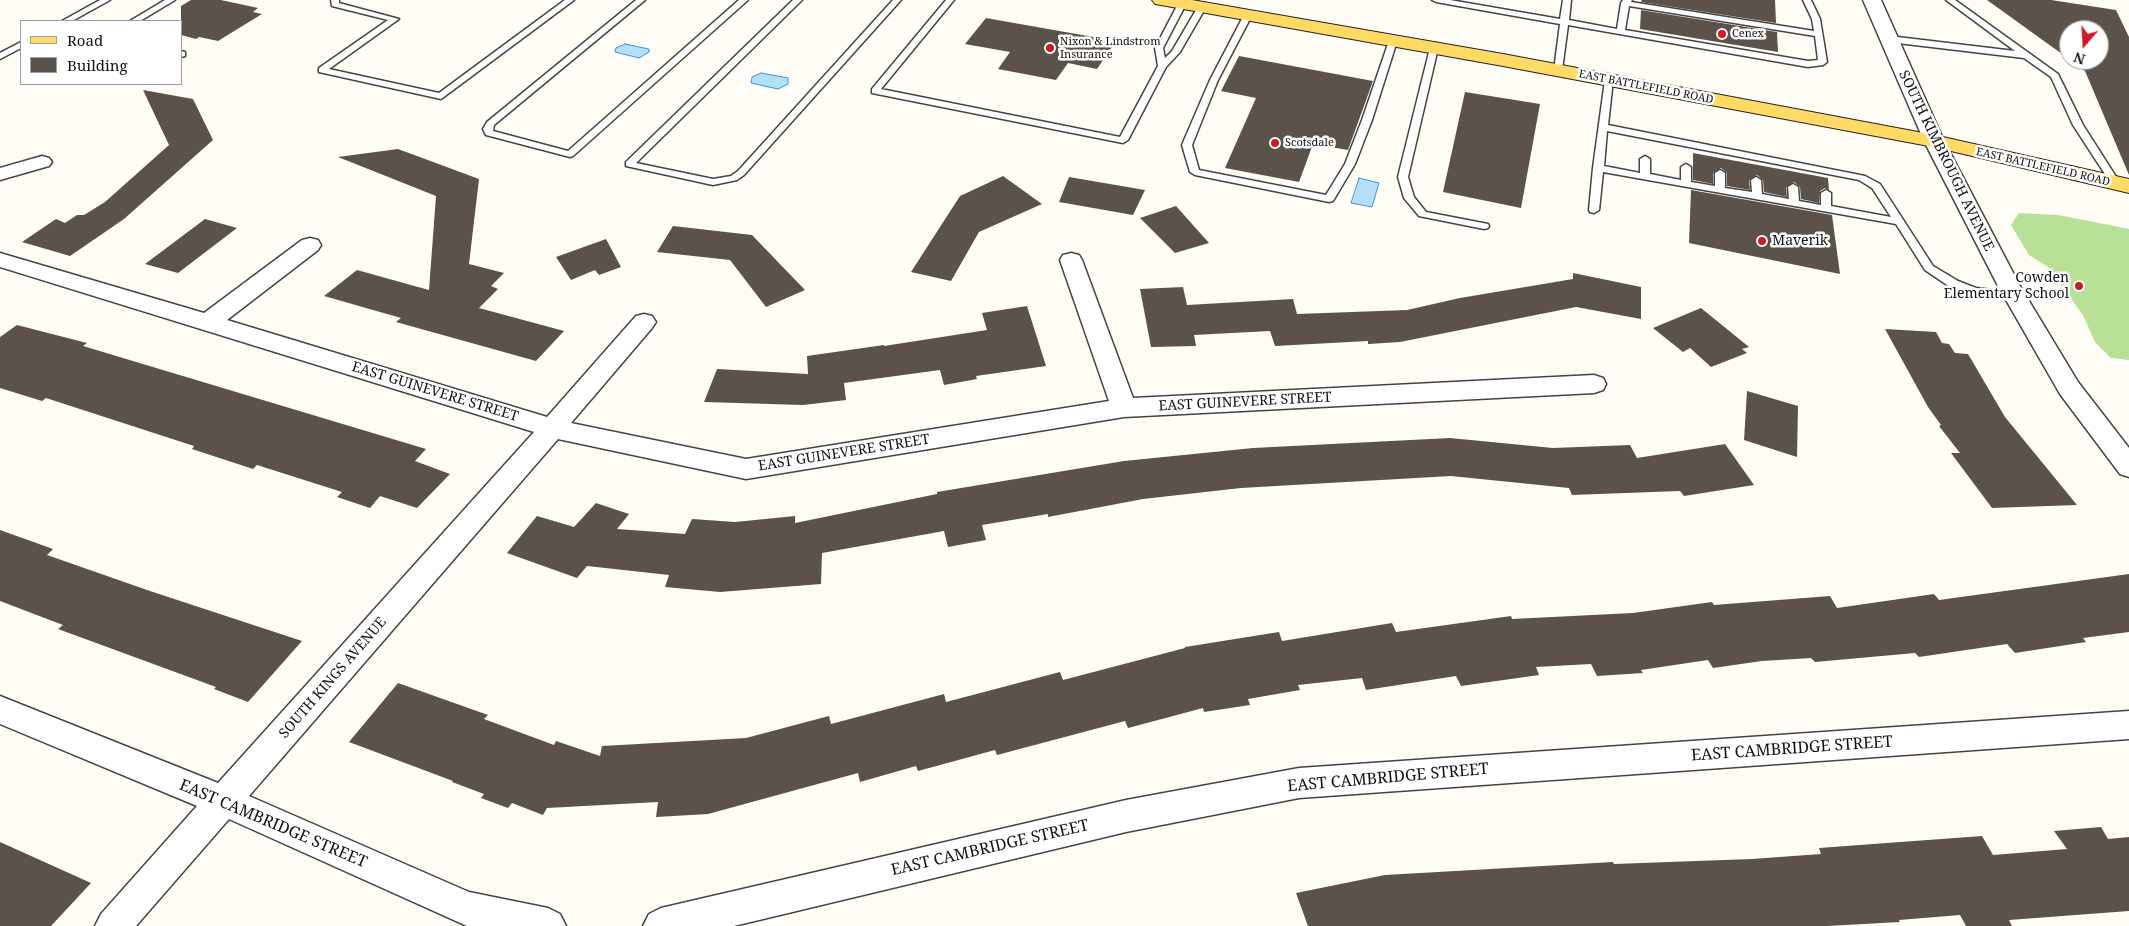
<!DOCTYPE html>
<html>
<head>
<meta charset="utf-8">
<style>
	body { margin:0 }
	#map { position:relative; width:2129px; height:926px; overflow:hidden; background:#fffdf5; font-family:"Noto Serif",serif }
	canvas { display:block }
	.legend { position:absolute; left:20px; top:20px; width:162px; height:65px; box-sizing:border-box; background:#fff; border:1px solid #a0a0a0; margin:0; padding:6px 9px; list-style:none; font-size:15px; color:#111 }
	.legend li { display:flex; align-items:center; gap:10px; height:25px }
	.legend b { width:25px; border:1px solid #a0a0a0 }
	.north { position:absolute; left:2059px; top:20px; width:50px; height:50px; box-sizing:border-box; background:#fff; border:1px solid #a0a0a0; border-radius:50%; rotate:199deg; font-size:14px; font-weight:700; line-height:20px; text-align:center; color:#111 }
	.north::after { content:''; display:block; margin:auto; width:18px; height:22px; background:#ce1b23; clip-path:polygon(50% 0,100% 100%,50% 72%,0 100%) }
</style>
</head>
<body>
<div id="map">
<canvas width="2129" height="926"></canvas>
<ul class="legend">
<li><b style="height:6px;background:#ffda65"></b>Road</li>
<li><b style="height:14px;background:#5b524c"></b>Building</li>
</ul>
<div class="north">N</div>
</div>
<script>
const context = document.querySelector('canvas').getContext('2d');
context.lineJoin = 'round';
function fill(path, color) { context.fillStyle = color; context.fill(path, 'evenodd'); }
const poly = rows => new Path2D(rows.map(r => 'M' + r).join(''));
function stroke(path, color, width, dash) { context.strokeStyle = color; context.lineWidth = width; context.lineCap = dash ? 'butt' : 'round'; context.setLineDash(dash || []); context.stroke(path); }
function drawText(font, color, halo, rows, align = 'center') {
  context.font = font + ' "Noto Serif",serif'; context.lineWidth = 5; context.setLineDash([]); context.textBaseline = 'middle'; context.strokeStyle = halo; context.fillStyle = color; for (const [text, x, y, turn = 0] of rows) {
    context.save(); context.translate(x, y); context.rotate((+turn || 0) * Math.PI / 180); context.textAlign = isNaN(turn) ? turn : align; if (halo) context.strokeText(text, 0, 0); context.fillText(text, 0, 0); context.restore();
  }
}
fill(poly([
	[2019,213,2058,215,2129,229,2129,360,2111,358,2095,342,2083,315,2048,267,2029,255,2011,225]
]), '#b8e097');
const water = poly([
	[625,44,649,49,649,52,639,58,615,52,616,48,625,44],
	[761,73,788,78,788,84,778,89,751,83,752,77,761,73],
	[1359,178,1379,183,1372,207,1351,203,1359,178]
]);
fill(water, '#b4e0fb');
stroke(water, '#3597d9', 1);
fill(poly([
	[191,0,221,0,258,8,253,12,262,14,218,41,199,37,196,39,181,35,181,6],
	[1642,0,1775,0,1776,23,1641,2],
	[1987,0,2051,0,2116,10,2129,37,2129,175,2085,71,2070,60,2099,60,2099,30,2069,30,2069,59],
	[1641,10,1777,32,1778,52,1640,29],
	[986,18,1116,41,1097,69,1068,63,1056,80,998,69,1010,52,965,44],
	[1239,56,1373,81,1348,150,1313,144,1299,182,1225,168,1256,98,1221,91],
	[143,90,193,99,213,140,124,219,70,256,22,242,56,219,65,223,77,215,84,215,105,202,169,145],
	[1465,92,1540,104,1521,208,1443,192],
	[398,149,479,179,469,264,504,273,491,286,498,289,479,308,564,331,536,361,396,322,401,318,324,296,357,270,429,290,436,196,338,157],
	[1693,153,1828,178,1829,190,1825,188,1820,191,1819,203,1801,199,1800,187,1794,182,1786,187,1787,197,1764,192,1763,180,1757,175,1749,180,1750,190,1727,186,1727,173,1721,168,1713,173,1713,184,1693,180],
	[1003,176,1042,204,979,232,951,281,911,272,960,196],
	[1069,177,1145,190,1133,215,1059,202],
	[1691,190,1832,215,1840,274,1689,243],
	[1176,206,1209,243,1175,253,1140,218],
	[205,219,237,228,178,273,145,264],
	[673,226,752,235,805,290,766,307,730,260,657,252],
	[606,239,621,267,599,275,595,270,571,280,556,257],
	[1573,273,1641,287,1641,319,1576,307,1400,342,1368,344,1368,341,1275,346,1270,331,1194,335,1196,346,1151,347,1140,289,1183,287,1187,305,1293,299,1297,314,1407,310,1460,298,1573,279],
	[1027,306,1046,366,976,376,977,379,944,385,940,370,844,383,846,400,803,405,704,402,717,369,808,374,807,356,884,345,884,346,987,330,982,313],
	[1701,308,1749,347,1742,349,1747,353,1711,367,1690,348,1683,352,1653,328],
	[17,325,87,343,83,346,426,449,415,461,450,474,417,508,380,496,370,508,337,497,342,492,257,465,253,469,192,449,194,446,46,398,42,401,0,388,0,337],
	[1885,329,1936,332,1942,343,1949,344,1955,353,1968,354,2005,417,2077,505,1992,508,1951,453,1960,453,1939,426,1941,425,1928,407],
	[1747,391,1798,406,1797,457,1744,440],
	[1450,438,1553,448,1630,445,1637,458,1725,444,1754,485,1684,496,1680,491,1572,495,1569,488,1451,476,1241,488,1143,499,1048,517,1048,514,982,525,986,540,948,547,944,531,822,553,821,584,720,592,665,587,669,575,587,566,577,578,507,553,537,516,574,527,596,503,629,514,617,529,685,534,692,519,735,522,795,516,795,523,937,494,937,492,1124,461,1253,448],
	[0,530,53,549,47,555,150,591,302,641,248,702,214,689,216,687,58,629,63,625,0,601],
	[2129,574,2129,632,2083,638,2086,642,2015,653,2007,644,1919,657,1915,653,1815,662,1811,658,1762,661,1713,668,1708,660,1641,670,1643,673,1597,676,1591,664,1536,667,1539,675,1461,686,1456,676,1366,690,1362,678,1298,685,1300,690,1248,699,1250,705,1204,712,1203,708,1128,728,1125,721,997,755,995,750,918,771,916,766,860,782,858,773,708,814,656,817,658,802,547,808,543,815,512,803,508,808,481,798,484,794,452,782,453,781,349,742,398,683,488,715,484,719,554,745,556,741,600,756,602,746,746,738,829,716,831,724,944,694,946,702,1060,672,1063,680,1185,648,1185,647,1279,632,1282,641,1392,623,1396,632,1511,616,1512,619,1633,613,1712,602,1714,605,1830,596,1837,608,1934,594,1939,600],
	[2101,827,2108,839,2129,837,2129,911,2009,920,2012,926,1966,926,1960,915,1899,920,1900,922,1827,926,1308,926,1296,893,1385,875,1613,862,1614,864,1752,859,1821,854,1819,848,1982,836,1993,855,2067,849,2054,831],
	[0,842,91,883,51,926,0,926]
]), '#5b524c');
const service = poly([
	[100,0,110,0,72,21,62,21,100,0],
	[165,0,175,0,140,21,130,21,165,0],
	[331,0,339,0,339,3,399,19,329,69,439,93,565,0,574,0,441,99,319,72,319,68,388,20,332,6,331,0],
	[636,0,645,0,494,125,493,131,568,151,739,0,748,0,573,156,570,157,486,135,483,129,487,122,636,0],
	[793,0,802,0,636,163,713,179,731,176,738,171,893,0,901,0,744,175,737,180,713,185,626,166,626,162,793,0],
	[946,0,954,0,881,89,1120,137,1158,66,1155,48,1178,4,1182,2,1186,4,1163,48,1165,58,1172,51,1199,5,1206,7,1180,52,1166,67,1128,140,1123,143,872,93,872,89,946,0],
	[1432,0,1450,0,1560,19,1563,0,1571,0,1569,20,1617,29,1621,3,1623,0,1632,0,1631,2,1814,31,1812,19,1803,0,1811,0,1820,19,1827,62,1823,65,1808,67,1568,25,1562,70,1558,73,1554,70,1560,24,1436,2,1432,0],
	[1629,6,1815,36,1818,60,1808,61,1625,30,1629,6],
	[1946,0,1955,0,2058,74,2083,125,2120,183,2118,185,2112,185,2073,125,2051,77,2024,58,1889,42,1885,39,1889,36,2015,51,1946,0],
	[1245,13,1252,15,1218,80,1192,145,1199,170,1326,195,1345,164,1362,120,1389,41,1393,38,1397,41,1372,120,1355,164,1333,201,1329,202,1195,175,1190,172,1182,145,1210,80,1245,13],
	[21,42,21,48,0,59,0,53,21,42],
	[1434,45,1438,48,1408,177,1414,197,1426,212,1488,224,1489,226,1488,228,1484,229,1419,216,1404,198,1398,177,1430,48,1434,45],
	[181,51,185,52,185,56,181,57,181,51],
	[1609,77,1613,80,1608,125,1865,176,1880,184,1933,266,1958,281,1976,288,2015,292,2020,296,2015,300,1975,295,1950,287,1925,270,1896,224,1603,172,1599,210,1594,213,1590,212,1589,210,1593,168,1605,80,1609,77],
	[1607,131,1859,180,1872,188,1891,217,1831,206,1831,193,1826,190,1821,193,1821,205,1799,201,1798,187,1793,184,1788,187,1789,199,1762,194,1761,180,1756,177,1751,180,1752,192,1725,188,1725,173,1720,170,1715,173,1715,186,1691,182,1691,167,1686,164,1681,167,1681,180,1650,174,1650,159,1645,156,1640,159,1640,173,1604,166,1607,131]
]);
const minor = poly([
	[1863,0,1881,0,1944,141,2020,286,2078,382,2129,448,2129,477,2120,474,2060,394,1998,286,1924,141,1863,0],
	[42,156,49,158,52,162,49,166,0,180,0,168,42,156],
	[310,238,318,240,321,245,318,250,227,320,547,417,636,316,644,314,652,316,656,322,652,328,571,423,746,459,1109,401,1060,260,1063,255,1071,253,1079,255,1082,260,1133,398,1594,375,1603,378,1606,384,1603,390,1594,393,1124,417,746,479,558,439,249,796,469,892,548,908,560,914,566,926,467,926,229,819,136,926,95,926,101,914,197,806,0,724,0,696,218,783,534,432,0,267,0,253,204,313,302,240,310,238],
	[2129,711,2129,739,1299,798,1126,832,734,926,643,926,649,914,661,908,1126,800,1299,768,2129,711]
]);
const primary = poly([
	[1152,0,1192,0,1503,54,1934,135,2129,179,2129,193,1934,147,1503,66,1161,5,1155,4,1152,0]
]);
stroke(service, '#444', 3);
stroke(minor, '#444', 3);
stroke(primary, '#222', 2);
fill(service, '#fff');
fill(minor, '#fff');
fill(primary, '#ffda65');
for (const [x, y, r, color] of [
	[1722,34,5,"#ce1b23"],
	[1050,48,5,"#ce1b23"],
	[1275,143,5,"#ce1b23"],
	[1762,241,5,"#ce1b23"],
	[2079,286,5,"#ce1b23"]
]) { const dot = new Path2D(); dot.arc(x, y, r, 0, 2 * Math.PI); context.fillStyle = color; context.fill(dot); stroke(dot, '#fff', 2); }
drawText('11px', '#111', '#fff', [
	["Cenex",1732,34],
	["Nixon & Lindstrom",1060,42],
	["Insurance",1060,55],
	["Scotsdale",1285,143]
], 'left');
drawText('11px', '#111', '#fff', [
	["EAST BATTLEFIELD ROAD",1646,87,11],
	["EAST BATTLEFIELD ROAD",2043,167,13]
]);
drawText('14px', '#111', '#fff', [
	["SOUTH KIMBROUGH AVENUE",1946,161,64],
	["EAST GUINEVERE STREET",435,392,17],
	["EAST GUINEVERE STREET",1245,402,-3],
	["EAST GUINEVERE STREET",844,453,-9],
	["SOUTH KINGS AVENUE",333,678,-49]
]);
drawText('14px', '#111', '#fff', [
	["Maverik",1772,241],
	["Cowden",2069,278,"right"],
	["Elementary School",2069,294,"right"]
], 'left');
drawText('16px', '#111', '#fff', [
	["EAST CAMBRIDGE STREET",1792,749,-4],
	["EAST CAMBRIDGE STREET",1388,778,-5],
	["EAST CAMBRIDGE STREET",273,824,23],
	["EAST CAMBRIDGE STREET",990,848,-13]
]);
</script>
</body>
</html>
